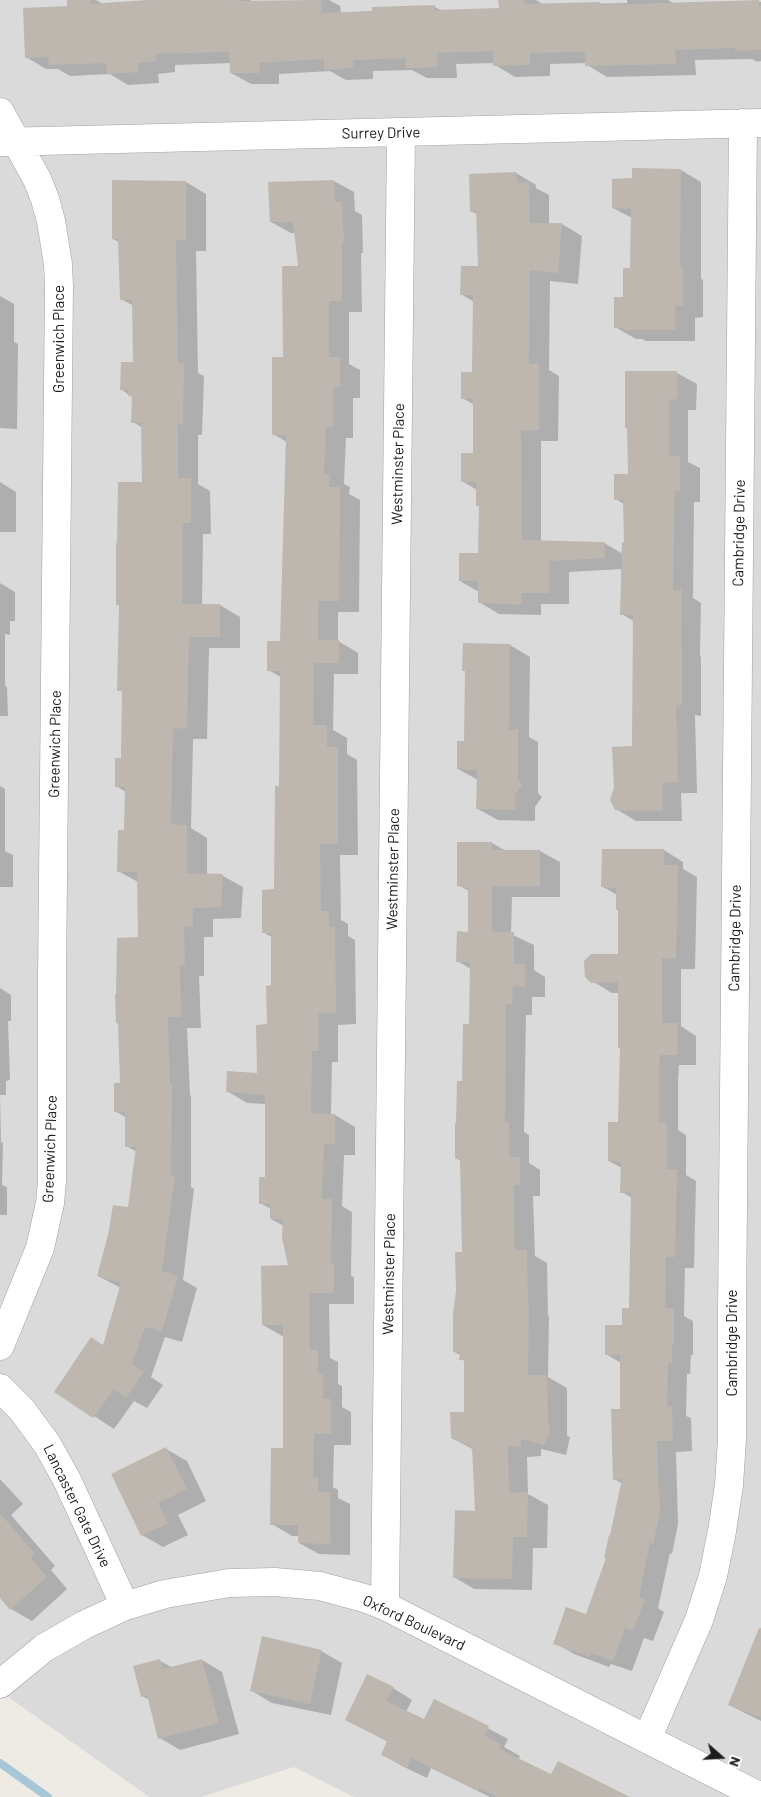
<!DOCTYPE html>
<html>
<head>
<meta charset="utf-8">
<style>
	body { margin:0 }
	#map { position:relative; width:761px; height:1797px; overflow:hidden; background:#edebe3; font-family:Barlow,sans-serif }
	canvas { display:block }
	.north { position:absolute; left:696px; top:1732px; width:50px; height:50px; -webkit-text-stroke:4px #fff; paint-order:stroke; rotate:109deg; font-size:14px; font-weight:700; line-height:20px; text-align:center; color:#1d1d1d }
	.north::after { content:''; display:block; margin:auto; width:18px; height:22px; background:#1d1d1d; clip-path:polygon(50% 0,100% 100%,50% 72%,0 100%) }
</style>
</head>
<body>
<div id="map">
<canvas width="761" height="1797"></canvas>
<div class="north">N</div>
</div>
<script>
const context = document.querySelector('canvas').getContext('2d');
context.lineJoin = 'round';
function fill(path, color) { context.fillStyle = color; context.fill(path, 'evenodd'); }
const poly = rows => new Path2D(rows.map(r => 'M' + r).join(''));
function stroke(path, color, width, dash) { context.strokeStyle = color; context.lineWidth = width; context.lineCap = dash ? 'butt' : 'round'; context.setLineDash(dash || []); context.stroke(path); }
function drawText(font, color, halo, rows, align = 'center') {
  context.font = font + ' Barlow,sans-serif'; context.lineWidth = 4.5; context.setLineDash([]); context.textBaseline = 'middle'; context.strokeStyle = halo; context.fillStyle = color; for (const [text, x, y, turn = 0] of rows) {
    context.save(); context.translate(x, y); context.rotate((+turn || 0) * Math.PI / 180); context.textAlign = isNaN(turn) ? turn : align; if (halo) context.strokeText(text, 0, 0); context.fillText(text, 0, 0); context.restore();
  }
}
fill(poly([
	[0,0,761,0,761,1797,354,1797,294,1767,201,1797,149,1797,0,1691]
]), '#dbdada');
fill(poly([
	[68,0,96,0,103,4,164,0,250,0,253,2,329,0,340,6,341,13,435,7,455,18,500,9,500,0,536,0,544,5,627,3,627,0,668,0,673,3,758,1,761,2,761,61,757,62,752,59,695,60,696,75,607,77,587,65,587,63,550,64,550,76,515,77,495,65,495,63,456,64,457,78,427,78,412,70,373,71,373,79,346,80,330,71,279,74,279,84,251,84,231,73,231,63,175,65,175,72,158,74,159,83,128,85,110,74,70,76,58,69,46,69,26,57,68,7],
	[681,170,701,182,701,279,703,280,703,317,695,318,695,341,646,341,642,339,636,339,615,327,632,269,632,218,613,208,633,179],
	[516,173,536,185,536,188,549,195,549,224,562,224,582,236,578,284,550,281,549,370,559,376,558,441,541,441,541,542,604,543,623,554,625,543,625,505,616,499,629,476,626,372,677,373,697,384,696,410,688,410,688,462,700,468,700,502,694,502,693,598,701,603,700,656,701,657,701,716,695,715,697,793,681,793,682,821,636,821,616,809,634,748,635,622,622,614,623,569,569,572,569,604,541,604,541,615,499,614,479,602,479,592,460,581,479,555,480,507,477,505,477,490,462,481,474,454,475,405,462,398,473,373,474,302,461,294,479,267,477,214,471,211],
	[334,181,354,192,355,211,362,215,363,253,361,253,362,312,349,312,349,364,360,370,360,398,353,398,353,438,346,438,344,484,350,487,349,494,360,500,359,612,338,612,338,641,358,653,358,674,334,674,333,730,347,738,347,754,357,760,358,855,340,855,341,920,348,924,348,936,355,940,356,1024,338,1025,338,1062,332,1062,331,1115,335,1115,355,1127,355,1155,344,1155,342,1206,352,1212,351,1276,354,1277,354,1304,329,1304,330,1358,338,1362,338,1384,342,1386,342,1407,351,1412,351,1445,334,1445,333,1487,338,1490,338,1498,350,1504,350,1555,319,1554,299,1543,299,1536,292,1536,272,1524,284,1450,284,1337,263,1325,289,1266,284,1226,271,1219,271,1209,260,1203,266,1178,266,1104,247,1103,227,1091,258,1074,269,1026,272,987,273,938,263,932,275,890,280,787,281,677,268,670,282,642,287,442,273,434,299,267,295,233,291,233,271,222],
	[186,182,206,194,206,251,196,251,198,373,204,376,202,435,198,435,198,484,210,491,211,534,203,534,202,605,220,605,240,617,240,648,209,648,207,739,193,739,191,828,207,838,207,875,223,876,243,887,241,918,213,919,213,937,204,937,204,976,199,976,201,1028,187,1028,190,1095,191,1096,191,1187,194,1189,183,1280,197,1288,182,1342,165,1337,151,1377,163,1385,147,1408,134,1401,114,1429,56,1391,92,1339,104,1346,121,1288,98,1276,129,1208,137,1152,126,1146,127,1118,115,1111,121,1084,120,1024,117,1023,139,939,138,882,118,871,125,831,126,792,116,786,122,760,124,693,119,690,143,484,143,428,133,422,133,398,121,389,135,363,134,306,121,299,120,243,113,239],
	[0,296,14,304,14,342,18,344,17,429,0,428],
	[0,482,16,492,16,532,0,532,0,538],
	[0,583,15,592,15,621,10,621,10,635,5,634,5,686,7,687,8,716,0,716],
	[510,645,530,657,529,737,538,742,538,793,542,797,535,807,535,821,498,820,478,809,478,780,458,769,465,743,466,672,463,670],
	[0,786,5,789,5,851,13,855,13,887,0,887],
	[492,843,506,851,540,851,560,862,560,897,512,897,511,934,534,945,534,970,545,977,545,997,532,997,532,1015,526,1015,524,1132,529,1135,529,1163,540,1170,540,1196,533,1196,535,1256,547,1263,548,1315,549,1316,548,1377,567,1388,567,1436,570,1437,566,1455,541,1449,541,1456,527,1457,528,1494,548,1505,547,1548,533,1548,532,1590,474,1589,454,1577,476,1512,474,1450,452,1438,465,1413,466,1362,461,1359,461,1355,454,1352,463,1254,461,1161,457,1159,463,1082,471,1025,471,969,457,961,470,933,469,891,458,885],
	[664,850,683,862,683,869,697,877,695,969,681,969,681,1026,696,1036,696,1065,679,1065,678,1081,678,1130,686,1135,686,1175,696,1181,694,1268,685,1268,684,1316,693,1321,693,1355,691,1355,690,1374,687,1374,686,1416,691,1418,692,1451,676,1452,678,1524,672,1554,670,1553,658,1608,664,1612,653,1641,644,1638,632,1671,611,1664,609,1667,574,1654,555,1643,586,1616,607,1559,605,1557,623,1484,614,1479,621,1410,621,1363,606,1354,623,1326,630,1310,632,1198,622,1192,622,1168,609,1161,620,1124,622,1049,619,993,612,993,592,981,619,955,619,910,617,895,603,887],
	[0,988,11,995,11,1021,8,1021,10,1080,6,1081,6,1095,0,1095,1,1142,3,1143,2,1185,7,1187,7,1215,0,1215],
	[166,1449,187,1461,206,1501,178,1515,188,1535,163,1547,142,1535],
	[0,1479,23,1504,11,1515,55,1566,51,1570,67,1589,32,1621,11,1609,0,1596],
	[761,1650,761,1721,729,1705],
	[321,1651,342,1663,331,1715,272,1703,252,1691],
	[202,1660,222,1672,239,1734,180,1750,160,1738,150,1700,142,1696,160,1661,173,1668],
	[393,1688,412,1700,406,1712,425,1721,435,1700,508,1739,504,1747,520,1756,518,1760,552,1776,626,1797,490,1797,431,1768,427,1778,402,1766,382,1754,388,1742,346,1719]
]), '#0003');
stroke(poly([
	[0,1763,48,1797]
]), '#a7c7d8', 8);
fill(poly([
	[67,0,90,0,91,4,147,0,238,0,238,1,321,0,322,13,372,11,372,7,435,5,435,10,499,8,498,0,524,0,524,4,600,2,600,5,759,0,759,6,761,6,761,50,735,51,735,48,675,50,676,64,585,66,585,52,530,53,530,65,493,66,493,51,437,53,437,67,406,68,406,58,353,60,353,68,324,70,324,59,259,63,260,73,230,73,229,52,155,54,156,61,138,63,139,72,107,74,106,63,49,65,48,57,25,58,23,8,67,6],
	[632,168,681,169,680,267,683,267,683,306,675,306,675,330,624,330,624,328,614,328,614,297,623,297,623,268,630,268,631,209,612,208,612,179,632,178],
	[516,172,517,183,529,182,530,223,562,223,558,273,530,270,529,364,539,363,539,430,521,430,522,540,604,542,605,558,549,561,549,593,521,593,522,605,478,603,478,581,459,581,459,553,478,553,479,506,476,506,476,482,461,482,461,453,473,453,473,399,461,399,461,372,472,372,473,295,460,295,461,266,478,266,476,211,470,212,469,174],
	[112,180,186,181,186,240,176,240,178,363,184,363,183,425,178,424,178,478,191,478,191,523,183,523,182,604,220,604,220,637,189,637,187,729,173,728,171,824,187,825,187,873,223,874,221,907,193,908,193,926,184,926,185,965,180,965,181,1017,168,1017,170,1083,172,1083,171,1175,175,1176,162,1271,178,1276,162,1332,145,1327,132,1364,144,1372,126,1398,114,1389,93,1418,54,1392,91,1337,103,1345,121,1283,97,1276,108,1235,113,1205,128,1207,136,1147,125,1147,125,1112,114,1112,114,1083,120,1083,118,1023,116,1023,115,995,116,994,117,938,138,937,137,872,117,872,118,830,124,830,125,787,115,787,115,758,121,758,122,691,117,691,119,605,116,605,116,543,117,543,118,482,142,482,141,423,131,423,132,396,128,396,128,390,120,390,121,362,133,362,132,300,120,300,118,239,112,239],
	[334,180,335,202,342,202,344,242,342,242,342,301,329,301,329,357,340,357,340,387,333,387,333,427,326,427,324,474,330,474,329,487,340,487,339,601,318,601,318,640,339,640,339,663,314,663,313,725,327,725,327,747,338,747,338,844,320,844,321,911,329,911,329,927,335,927,336,1013,318,1014,319,1051,312,1051,311,1114,335,1114,335,1144,324,1144,322,1199,332,1199,331,1264,334,1264,334,1293,309,1293,310,1350,318,1350,318,1374,323,1373,323,1399,331,1399,331,1434,314,1434,313,1477,318,1477,318,1492,330,1492,331,1544,298,1543,298,1525,270,1525,271,1448,283,1448,283,1325,262,1325,261,1266,288,1265,282,1238,283,1219,270,1219,270,1204,259,1204,259,1177,265,1177,265,1095,226,1092,227,1071,257,1073,256,1025,267,1024,266,986,271,985,271,933,262,933,262,890,274,889,275,786,279,786,280,671,267,671,267,641,280,641,286,435,272,435,272,357,283,357,282,266,298,266,293,222,270,222,268,182],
	[625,371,677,371,677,399,669,400,669,456,680,456,680,491,675,491,673,590,682,590,681,645,682,645,682,705,676,705,678,782,662,783,663,811,615,810,610,800,614,788,612,747,632,746,633,615,620,615,622,542,624,542,623,500,614,500,614,474,628,474,627,428,625,428],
	[463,643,510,644,509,730,518,729,518,780,522,785,515,795,515,810,476,809,477,770,457,769,457,741,464,741,465,671,462,671],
	[457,842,492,842,492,850,540,850,540,886,492,886,492,932,514,932,514,964,525,964,525,987,513,986,512,1004,506,1004,505,1122,509,1122,509,1157,520,1157,520,1185,514,1185,515,1250,527,1250,528,1303,529,1303,528,1375,547,1375,548,1424,551,1425,545,1445,521,1439,521,1446,508,1446,509,1493,528,1492,527,1537,513,1537,512,1579,453,1578,455,1510,475,1511,472,1447,451,1438,450,1412,464,1412,464,1360,459,1360,460,1352,453,1352,453,1315,456,1291,455,1252,462,1252,460,1159,455,1159,455,1123,456,1123,457,1081,462,1081,463,1024,469,1024,470,962,456,962,457,931,468,932,468,888,457,886],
	[602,849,664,849,664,865,678,865,676,958,662,958,662,1023,678,1023,677,1055,660,1055,659,1069,659,1123,667,1123,667,1169,677,1169,675,1257,666,1257,665,1308,674,1309,674,1344,672,1344,672,1363,668,1363,667,1406,672,1406,673,1441,657,1441,660,1513,653,1544,650,1543,639,1597,645,1599,633,1631,625,1628,613,1661,591,1653,590,1657,553,1644,566,1607,586,1614,606,1558,604,1558,609,1535,610,1535,622,1479,613,1480,611,1409,620,1409,620,1355,605,1355,605,1325,622,1325,622,1308,629,1308,631,1193,620,1193,621,1162,608,1161,608,1122,618,1122,620,1048,618,1048,618,982,591,983,585,977,584,961,591,954,618,954,618,910,616,910,616,888,601,887],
	[166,1447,187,1489,158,1503,168,1523,141,1536,111,1474],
	[0,1513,35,1554,31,1558,47,1577,10,1610,0,1598],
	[759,1628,761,1628,761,1718,728,1705],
	[262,1636,322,1650,310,1704,250,1691],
	[160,1659,163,1669,202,1659,219,1723,158,1739,147,1695,141,1697,133,1666],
	[367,1674,394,1687,386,1701,424,1719,434,1699,489,1726,485,1736,501,1744,499,1749,551,1774,558,1761,630,1797,496,1797,479,1788,478,1791,411,1758,408,1768,381,1755,387,1741,345,1720]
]), '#bdb7b0');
const minor = poly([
	[0,112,37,179,45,199,51,221,58,264,59,286,52,977,52,1180,50,1203,40,1248,0,1346],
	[0,142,761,123],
	[0,1388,22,1410,47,1444,67,1480,125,1606],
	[385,1606,401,132],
	[0,1684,44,1648,84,1625,125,1606,165,1594,229,1583,275,1582,320,1586,364,1598,385,1606,761,1797],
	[647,1739,699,1620,713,1576,722,1531,729,1485,732,1439,732,1311,743,123]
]);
stroke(minor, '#a1a1a1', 29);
stroke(minor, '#fff', 28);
drawText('15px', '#1d1d1d', '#fff', [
	["Surrey Drive",381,133,-1],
	["Greenwich Place",59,339,-90],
	["Westminster Place",398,464,-89],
	["Cambridge Drive",739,533,-89],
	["Greenwich Place",55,744,-89],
	["Westminster Place",393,869,-89],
	["Cambridge Drive",735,938,-89],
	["Greenwich Place",50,1149,-88],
	["Westminster Place",389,1274,-89],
	["Cambridge Drive",732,1343,-90],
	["Lancaster Gate Drive",77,1506,64],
	["Oxford Boulevard",414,1623,25]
]);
</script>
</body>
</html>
